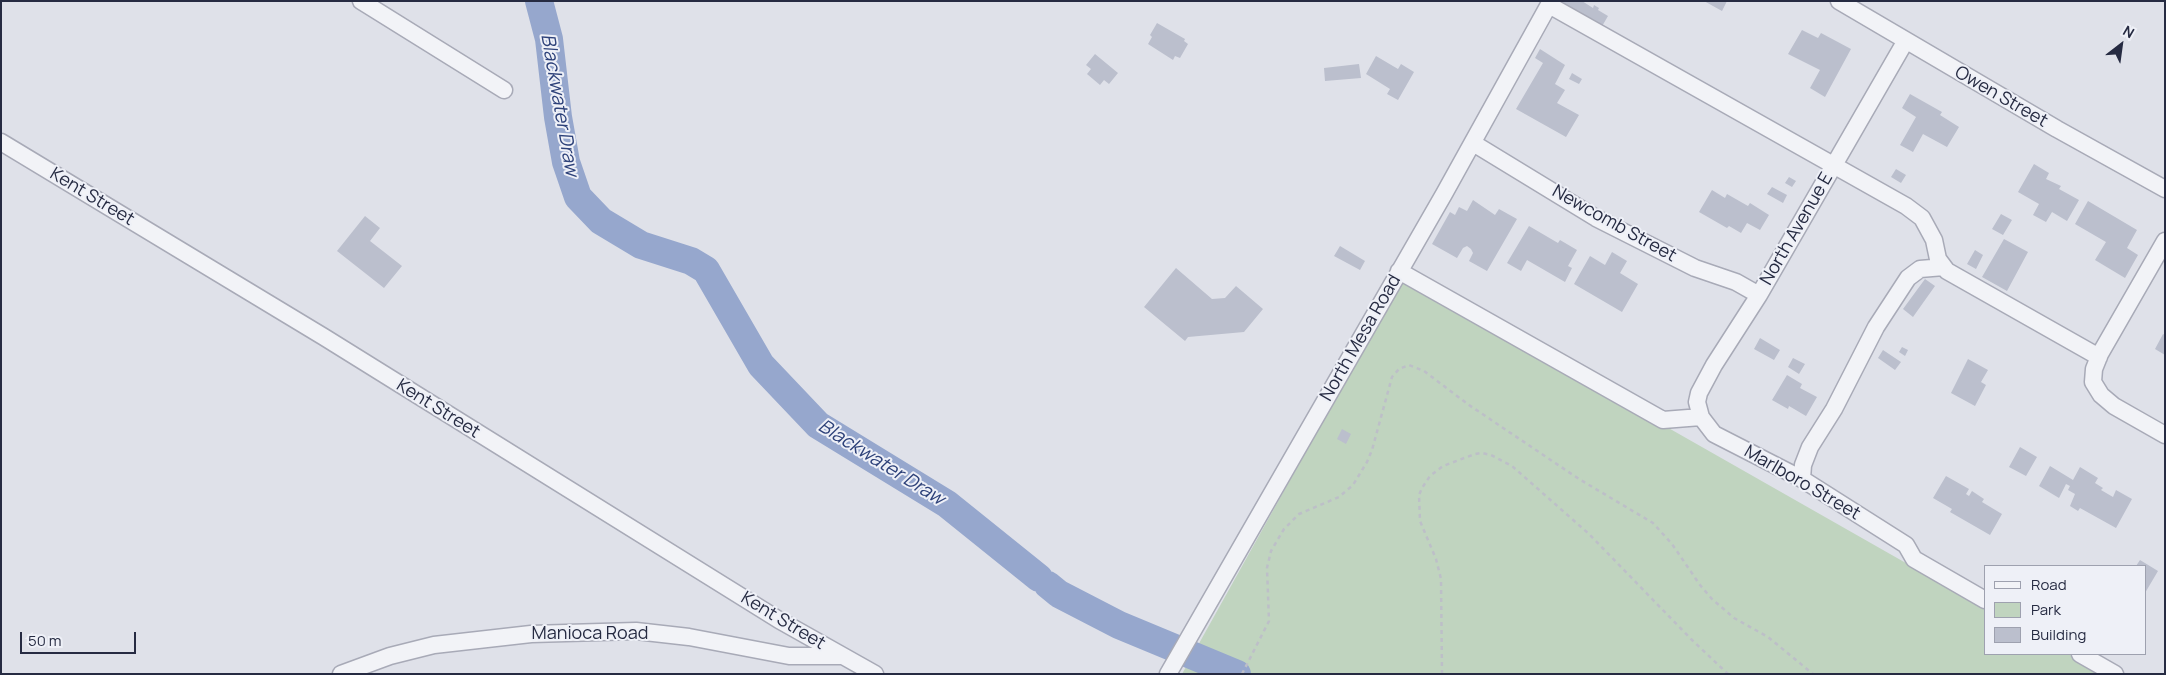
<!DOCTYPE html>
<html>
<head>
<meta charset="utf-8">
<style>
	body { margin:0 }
	#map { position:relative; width:2166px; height:675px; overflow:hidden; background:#dfe1e9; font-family:Manrope,sans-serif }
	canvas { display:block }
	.frame { position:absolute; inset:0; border:2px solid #262b42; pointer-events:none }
	.legend { position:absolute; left:1984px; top:565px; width:162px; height:90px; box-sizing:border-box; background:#eef0f7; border:1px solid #9ea1af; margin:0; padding:6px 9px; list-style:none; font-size:15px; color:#262b42 }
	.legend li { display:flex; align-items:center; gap:10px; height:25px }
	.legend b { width:25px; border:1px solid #9ea1af }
	.north { position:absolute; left:2096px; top:20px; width:50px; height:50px; -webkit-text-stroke:4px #eef0f7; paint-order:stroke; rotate:30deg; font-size:14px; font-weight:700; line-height:20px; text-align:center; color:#262b42 }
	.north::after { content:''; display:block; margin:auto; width:18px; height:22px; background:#262b42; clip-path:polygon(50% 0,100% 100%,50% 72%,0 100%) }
	.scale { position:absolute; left:20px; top:632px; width:116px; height:22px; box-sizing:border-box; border:2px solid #262b42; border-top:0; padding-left:6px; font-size:15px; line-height:18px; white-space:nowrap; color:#262b42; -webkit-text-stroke:4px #eef0f7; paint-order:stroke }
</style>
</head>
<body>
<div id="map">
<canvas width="2166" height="675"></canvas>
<div class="frame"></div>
<ul class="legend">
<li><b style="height:6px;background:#f2f3f7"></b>Road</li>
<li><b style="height:14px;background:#c0d4bf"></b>Park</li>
<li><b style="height:14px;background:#bbbfcd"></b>Building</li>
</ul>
<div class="north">N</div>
<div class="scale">50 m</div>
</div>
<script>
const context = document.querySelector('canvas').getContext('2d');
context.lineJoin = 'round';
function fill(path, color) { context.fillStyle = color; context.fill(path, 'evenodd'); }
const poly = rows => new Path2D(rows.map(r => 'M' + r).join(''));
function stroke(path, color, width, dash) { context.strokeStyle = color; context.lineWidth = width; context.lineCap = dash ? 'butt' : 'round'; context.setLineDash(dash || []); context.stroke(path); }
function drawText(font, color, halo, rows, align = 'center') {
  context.font = font + ' Manrope,sans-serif'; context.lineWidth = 4; context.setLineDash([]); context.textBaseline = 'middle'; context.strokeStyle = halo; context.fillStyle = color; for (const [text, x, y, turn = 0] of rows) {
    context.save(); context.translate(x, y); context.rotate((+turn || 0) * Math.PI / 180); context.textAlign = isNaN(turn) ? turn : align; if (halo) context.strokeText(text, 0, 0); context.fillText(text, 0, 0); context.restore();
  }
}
fill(poly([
	[1403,277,1985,608,1985,654,2068,654,2105,674,1182,674]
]), '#c0d4bf');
stroke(poly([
	[539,1,549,39,558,117,566,162,578,197,601,221,641,245,691,261,706,270,761,365,818,425,947,504,1039,578],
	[1048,585,1059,594,1119,625,1237,674]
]), '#96a7cd', 28);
fill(poly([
	[1564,1,1582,1,1593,8,1594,5,1599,8,1598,10,1608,16,1601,28,1562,6],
	[1704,1,1727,1,1722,11],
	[1157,23,1185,39,1184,41,1188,44,1180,58,1175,56,1173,60,1148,44,1152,37,1150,35],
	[1802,30,1818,38,1821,33,1851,49,1825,97,1810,88,1820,70,1788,54],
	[1540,49,1565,65,1555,84,1565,90,1557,103,1579,115,1566,137,1516,109,1543,63,1535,58],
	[1095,54,1118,73,1109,84,1104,80,1100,85,1087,74,1091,69,1086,65],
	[1376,56,1398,69,1401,64,1414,72,1398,100,1387,94,1390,89,1366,74],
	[1359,64,1361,78,1325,81,1324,68],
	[1572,73,1582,79,1579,84,1569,79],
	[1910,94,1942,112,1940,115,1959,127,1947,147,1923,134,1913,152,1900,145,1916,117,1902,108],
	[2034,164,2049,173,2046,179,2061,186,2059,189,2079,200,2067,221,2052,212,2046,222,2033,215,2039,204,2018,192],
	[1896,169,1906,175,1901,183,1891,177],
	[1789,177,1796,181,1792,187,1785,183],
	[1772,187,1787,195,1783,203,1767,194],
	[1712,190,1725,198,1727,194,1748,206,1750,203,1769,215,1760,230,1747,223,1741,233,1729,226,1727,228,1699,212],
	[1473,200,1495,215,1499,209,1517,219,1487,271,1469,261,1473,253,1471,249,1467,246,1463,248,1457,258,1432,244,1450,212,1455,215,1459,207,1467,211],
	[2088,201,2137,230,2127,248,2138,255,2125,278,2095,260,2106,242,2075,224],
	[2001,214,2012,220,2003,235,1992,229],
	[365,216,380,228,370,241,402,266,384,288,337,251],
	[1529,226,1558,243,1560,240,1577,250,1568,266,1572,268,1565,282,1527,260,1521,271,1507,263],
	[2004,239,2028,252,2007,291,1982,277],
	[1340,246,1365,261,1360,270,1334,256],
	[1975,250,1983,255,1976,269,1967,264],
	[1612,252,1627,261,1620,273,1638,284,1622,312,1574,284,1590,256,1605,265],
	[1176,268,1212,299,1225,298,1236,286,1263,309,1244,332,1188,337,1185,341,1144,307],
	[1925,279,1935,286,1913,317,1903,309],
	[2163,334,2165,335,2165,355,2155,349],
	[1760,338,1780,350,1774,360,1754,349],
	[1902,347,1908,350,1905,356,1899,352],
	[1883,350,1901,362,1895,370,1878,358],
	[1793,358,1805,364,1799,374,1788,367],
	[1968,359,1988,370,1981,382,1986,385,1975,406,1951,393],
	[1787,375,1802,384,1800,388,1817,397,1806,416,1789,406,1788,409,1772,400],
	[1342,429,1351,434,1346,444,1337,439],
	[2020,447,2037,457,2026,476,2009,467],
	[2050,466,2073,480,2080,467,2098,478,2095,483,2103,488,2101,490,2113,497,2116,490,2132,499,2116,528,2080,508,2078,511,2070,506,2075,494,2068,490,2070,486,2066,484,2059,498,2039,486],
	[1946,476,1969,489,1966,494,1969,496,1972,491,1984,499,1982,502,2002,514,1990,535,1950,512,1952,509,1933,498],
	[2140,560,2158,571,2145,593,2145,566,2136,566]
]), '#bbbfcd');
const minor = poly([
	[361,1,504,90],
	[1839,1,2057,129,2165,189],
	[1549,5,1906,206,1922,218,1934,240,1938,259,1947,271,2099,357],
	[1905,42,1759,295,1714,365,1699,393,1697,402,1701,417,1714,434,1802,479,1906,545,1914,559,1985,600],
	[1,142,324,337,779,620,875,674],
	[1473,143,1596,218,1695,268,1736,282,1759,295],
	[2165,241,2100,354,2094,369,2093,382,2101,395,2114,406,2165,435],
	[1399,271,1663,420,1701,417],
	[1802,479,1803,465,1810,447,1834,409,1876,327,1908,278,1920,269,1944,267],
	[2080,654,2115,674],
	[341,674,390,656,434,645,531,634,636,631,689,637,789,656,841,656],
	[1168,674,1444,194,1551,1]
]);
stroke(minor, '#a8aab7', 19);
stroke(poly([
	[1242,674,1269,621,1267,568,1271,551,1284,529,1299,514,1339,497,1353,485,1367,462,1372,450,1392,377,1399,369,1409,365,1424,371,1469,405,1579,479,1653,523,1672,544,1700,585,1712,599,1734,618,1768,637,1813,674],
	[1442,674,1441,579,1436,559,1420,521,1419,495,1422,488,1430,476,1443,466,1475,454,1482,453,1491,455,1512,466,1589,534,1691,639,1728,674]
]), '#bdbfc8', 2.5, [4, 4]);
stroke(minor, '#f2f3f7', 16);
drawText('18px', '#262b42', '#eef0f7', [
	["Owen Street",2001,97,30],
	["Kent Street",92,197,31],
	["Newcomb Street",1614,224,29],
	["North Avenue E",1797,229,-60],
	["North Mesa Road",1361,338,-60],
	["Kent Street",438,409,32],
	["Marlboro Street",1802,483,30],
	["Kent Street",783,621,31],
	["Manioca Road",590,634]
]);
drawText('italic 19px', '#2d4179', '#eef0f7', [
	["Blackwater Draw",559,105,80],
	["Blackwater Draw",881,463,32]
]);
</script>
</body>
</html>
